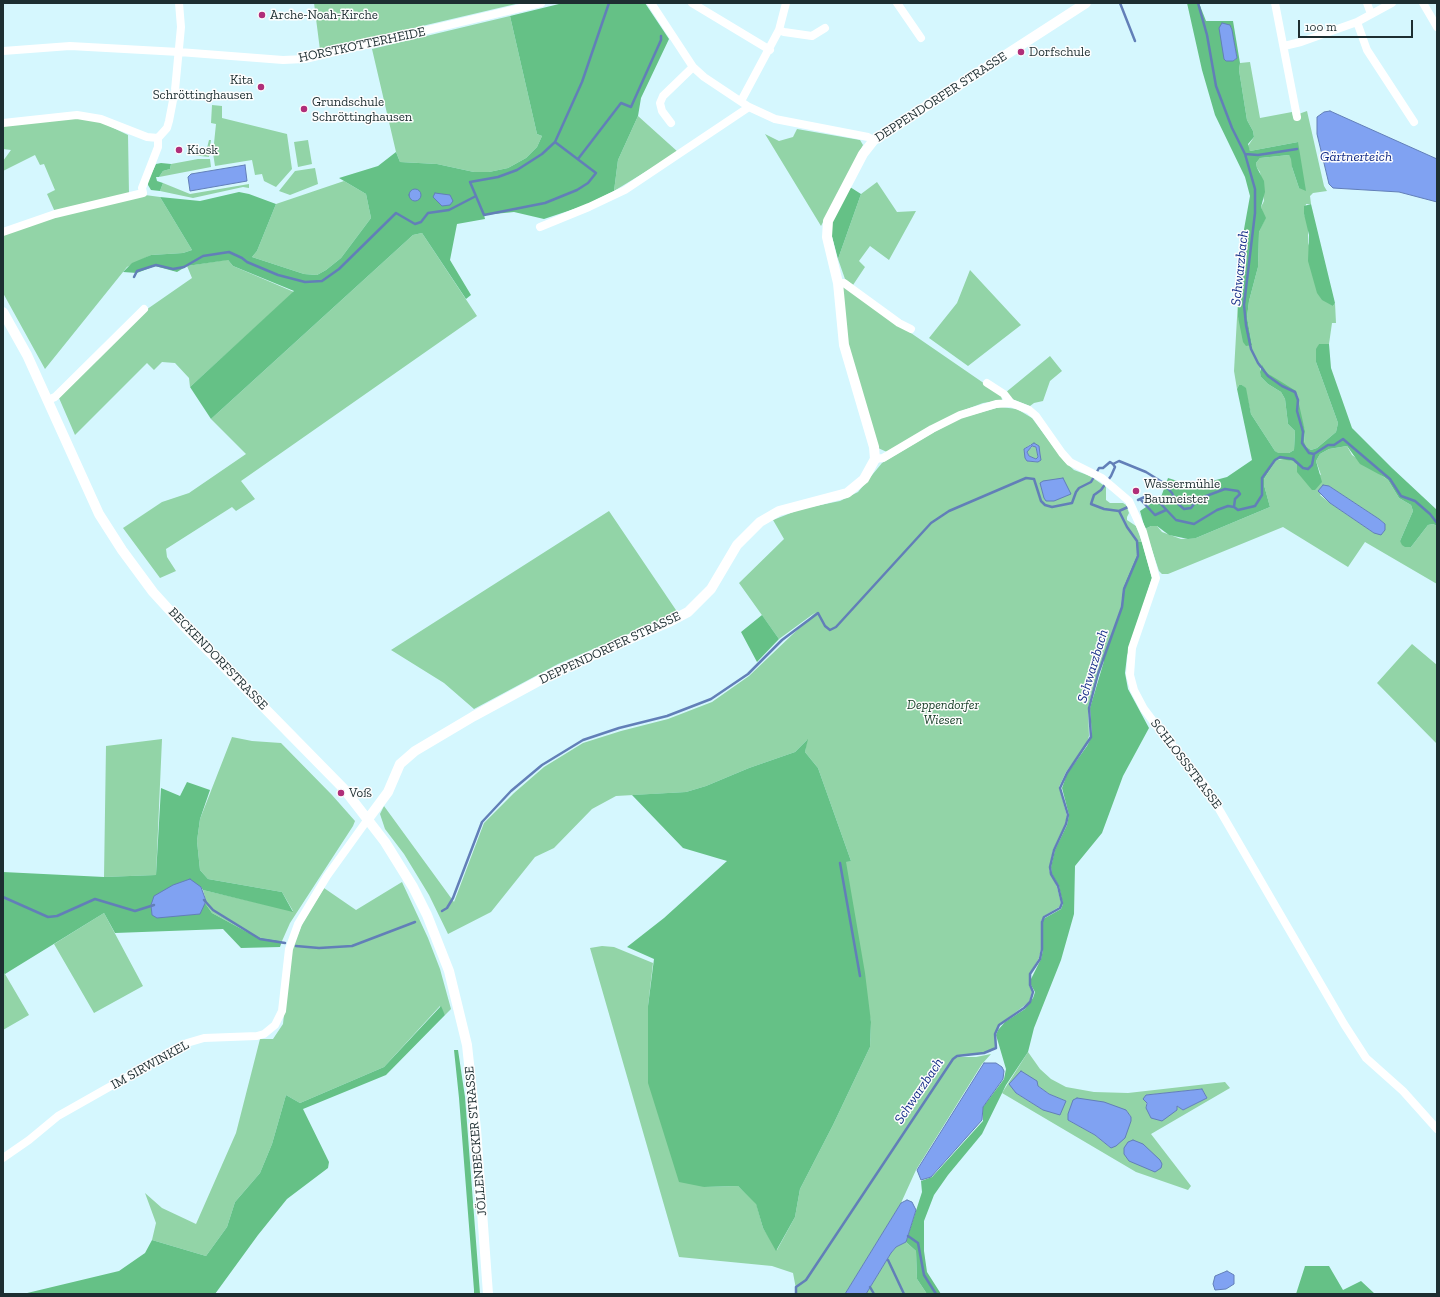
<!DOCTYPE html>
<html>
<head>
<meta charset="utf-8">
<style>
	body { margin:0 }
	#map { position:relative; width:1440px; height:1297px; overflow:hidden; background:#d5f7fe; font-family:"Zilla Slab",serif }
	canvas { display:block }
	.frame { position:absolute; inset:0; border:4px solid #1d2e31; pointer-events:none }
	.scale { position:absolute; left:1298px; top:20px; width:115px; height:18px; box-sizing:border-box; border:2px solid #1d2e31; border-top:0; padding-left:5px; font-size:12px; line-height:14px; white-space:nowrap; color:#1d2e31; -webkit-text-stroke:3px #fdfdfd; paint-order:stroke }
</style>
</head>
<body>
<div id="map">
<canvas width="1440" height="1297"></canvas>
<div class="frame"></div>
<div class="scale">100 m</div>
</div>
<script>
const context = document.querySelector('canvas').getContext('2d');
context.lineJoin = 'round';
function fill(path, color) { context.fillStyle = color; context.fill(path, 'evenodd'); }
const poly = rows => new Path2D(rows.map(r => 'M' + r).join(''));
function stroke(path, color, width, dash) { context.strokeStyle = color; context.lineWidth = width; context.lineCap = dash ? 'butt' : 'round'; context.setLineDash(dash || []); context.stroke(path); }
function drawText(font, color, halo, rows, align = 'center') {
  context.font = font + ' "Zilla Slab",serif'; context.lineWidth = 3; context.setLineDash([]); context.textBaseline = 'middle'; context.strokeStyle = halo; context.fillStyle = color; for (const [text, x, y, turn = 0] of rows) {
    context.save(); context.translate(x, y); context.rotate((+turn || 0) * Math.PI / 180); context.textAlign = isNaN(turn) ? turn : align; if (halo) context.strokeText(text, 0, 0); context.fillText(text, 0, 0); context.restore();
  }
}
fill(poly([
	[314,3,520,3,320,50],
	[510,16,537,134,542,136,537,147,526,158,508,168,489,172,474,172,437,164,400,162,396,152,372,49],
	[1250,62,1260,118,1292,112,1293,116,1307,111,1324,186,1327,191,1313,193,1310,196,1311,204,1306,204,1304,214,1308,223,1308,243,1333,306,1335,303,1336,323,1332,323,1329,344,1319,344,1316,362,1338,423,1336,432,1317,448,1311,450,1305,447,1304,443,1305,431,1299,411,1298,396,1267,373,1262,366,1260,367,1261,377,1268,384,1281,392,1285,399,1288,424,1295,431,1294,450,1289,453,1277,453,1275,451,1251,414,1245,388,1242,385,1239,385,1237,389,1234,371,1238,300,1238,317,1252,345,1247,317,1249,301,1258,267,1259,232,1265,219,1261,207,1264,201,1260,172,1257,168,1256,163,1260,158,1289,155,1292,159,1292,167,1299,188,1298,142,1250,151,1248,146,1254,137,1253,131,1247,120,1239,70,1240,63],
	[212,105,222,106,222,118,287,134,292,169,276,187,264,181,262,174,255,175,252,160,215,166,213,153,216,124,211,123],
	[638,116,678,152,614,191,618,160],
	[61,119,86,119,103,123,128,135,129,194,55,212,47,194,55,190,44,164,40,165,35,155,3,171,3,161,11,150,3,149,3,126],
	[797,129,860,140,863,145,821,226,765,134,779,141,793,137],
	[209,140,211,140,209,157,192,155,192,152,206,152],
	[308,140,312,164,298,167,294,142],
	[198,159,210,159,211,167,159,177,163,171,170,169,171,164],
	[315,168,318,184,290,195,279,191,295,171],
	[344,181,366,194,371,218,341,258,326,270,317,275,304,274,252,257,257,251,276,204],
	[877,182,897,212,916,211,889,260,870,246,859,261,865,267,853,285,845,279,838,259,861,194],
	[163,183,190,194,249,184,249,188,243,187,193,198,160,191],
	[145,195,160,197,192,250,183,253,151,255,127,267,45,369,3,293,3,233,56,215],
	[422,233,477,316,241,481,255,499,236,511,232,507,166,549,167,557,176,571,160,578,123,528,162,502,189,493,246,454,211,419,413,235],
	[225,260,228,260,233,266,294,292,190,387,189,378,175,363,162,362,154,370,147,363,75,435,59,398,143,312,192,278,187,266],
	[970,270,1021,325,968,366,929,338,957,303],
	[844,287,1001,395,1002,400,983,403,959,412,887,452,878,448,848,349,842,288],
	[1050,356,1062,371,1050,381,1043,401,1034,403,1030,406,1012,399,1005,393],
	[1000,407,1017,409,1032,418,1064,461,1074,470,1090,476,1106,487,1106,500,1110,503,1123,503,1126,505,1129,513,1127,517,1127,520,1136,526,1142,542,1136,541,1137,555,1123,588,1121,607,1097,674,1088,708,1089,736,1086,745,1066,772,1059,787,1067,816,1065,824,1053,850,1049,870,1057,887,1061,903,1059,907,1044,916,1041,921,1041,949,1039,958,1030,973,1029,985,1032,992,1029,1002,999,1025,995,1034,995,1047,990,1052,955,1057,976,1057,991,1054,982,1064,916,1170,901,1203,845,1294,797,1294,793,1273,772,1266,679,1257,590,948,602,946,614,947,653,963,648,1006,704,1187,738,1186,756,1203,763,1228,777,1250,795,1217,800,1189,833,1125,870,1047,871,1022,838,862,851,861,818,768,805,752,807,740,795,752,749,768,706,786,686,792,616,796,592,809,554,848,535,857,491,912,448,934,429,895,404,854,385,829,380,814,384,806,454,902,484,823,514,793,544,767,583,743,621,731,668,719,712,702,749,676,816,612,779,639,739,583,784,539,773,520,801,509,840,501,858,492,882,463,934,432,961,418],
	[1031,444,1039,446,1038,462,1027,461,1024,449],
	[1034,446,1036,447,1038,458,1036,459,1029,456,1027,452,1028,449],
	[1347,446,1352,455,1388,480,1399,498,1411,505,1413,511,1400,541,1411,547,1428,525,1433,524,1437,526,1437,584,1365,542,1348,567,1283,527,1168,574,1162,574,1159,571,1145,529,1151,526,1157,526,1162,532,1181,539,1196,538,1270,507,1264,485,1264,479,1276,460,1285,459,1293,461,1321,475,1316,461,1320,454,1329,449],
	[1329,486,1379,519,1385,524,1374,533,1330,503,1320,495],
	[609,511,678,613,558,664,474,709,444,683,391,650],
	[1412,644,1437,665,1437,744,1377,683],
	[232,737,252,741,281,743,332,795,355,821,353,826,290,923,282,941,261,938,247,932,212,913,205,903,206,901,203,890,293,911,282,892,208,879,200,870,197,841,200,819],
	[162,739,156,875,104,877,106,746],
	[402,882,428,938,440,969,451,1009,445,1015,440,1006,384,1067,300,1103,286,1095,272,1144,260,1173,235,1202,227,1227,206,1256,152,1240,156,1223,145,1193,162,1208,196,1224,236,1133,260,1039,273,1039,283,1024,290,957,294,944,303,922,324,888,356,910],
	[104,913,143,986,94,1013,54,944],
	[3,973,5,974,29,1015,3,1030],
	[1028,1052,1040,1069,1051,1079,1066,1087,1094,1092,1128,1093,1225,1082,1230,1088,1151,1134,1191,1186,1188,1190,1136,1172,1002,1093],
	[1038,1086,1049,1094,1066,1101,1043,1110,1016,1093],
	[1202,1089,1207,1098,1183,1110,1177,1106,1146,1108,1146,1095],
	[1126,1110,1131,1117,1111,1148,1095,1135,1068,1120],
	[906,1242,916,1251,917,1279,927,1294,866,1294,891,1253,896,1247]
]), '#92d4a7');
fill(poly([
	[563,3,645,3,669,39,641,98,638,116,618,160,614,191,586,205,544,219,514,212,484,215,485,219,457,224,450,260,471,295,466,299,422,233,413,235,211,419,190,387,294,291,233,266,228,260,187,266,177,272,155,266,137,273,123,272,132,263,151,255,183,253,192,250,160,197,200,201,239,192,249,194,276,204,257,251,252,257,304,274,317,275,326,270,341,258,371,218,366,194,339,178,378,166,396,152,400,162,437,164,474,172,489,172,508,168,526,158,537,147,542,136,537,134,510,16],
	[1187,3,1199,3,1206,21,1233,21,1240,63,1239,70,1247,120,1253,131,1254,137,1248,144,1250,151,1298,142,1306,191,1299,188,1292,167,1291,159,1289,155,1260,158,1256,163,1257,168,1264,181,1265,192,1261,207,1266,218,1259,232,1258,267,1249,301,1247,317,1252,345,1246,346,1243,342,1238,317,1238,300,1239,257,1250,196,1245,177,1215,115,1202,70],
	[1231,27,1237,58,1233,61,1226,61],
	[161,163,171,164,170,169,163,171,159,177,156,177,157,181,163,183,160,191,151,190,148,185,148,181,156,164],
	[850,187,861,194,838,259,830,229,833,219],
	[1311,204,1335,303,1333,306,1322,300,1317,293,1308,261,1309,235,1304,214,1304,206],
	[1319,344,1329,344,1331,368,1352,428,1392,468,1437,510,1437,526,1433,524,1428,525,1411,547,1405,547,1402,545,1400,541,1413,511,1411,505,1399,498,1388,480,1384,477,1360,464,1347,446,1329,449,1320,454,1316,461,1322,482,1315,490,1312,490,1297,472,1297,464,1293,461,1280,459,1276,460,1264,479,1264,485,1270,507,1196,538,1188,539,1169,535,1157,526,1151,526,1145,529,1140,511,1161,497,1168,478,1187,484,1212,481,1227,477,1252,460,1237,389,1239,385,1242,385,1246,388,1251,414,1275,451,1278,453,1289,453,1294,450,1295,431,1288,424,1285,399,1281,392,1268,384,1261,377,1260,372,1262,365,1267,373,1296,391,1305,431,1304,442,1306,447,1311,450,1317,448,1336,432,1338,423,1316,362,1316,349],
	[1136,541,1142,542,1152,578,1127,656,1125,673,1128,689,1149,728,1123,776,1102,833,1075,866,1074,914,1061,960,1034,1028,1028,1052,1006,1085,982,1134,948,1175,934,1195,924,1221,924,1251,927,1272,941,1294,927,1294,917,1279,916,1251,906,1242,922,1192,921,1181,932,1177,983,1121,983,1107,1004,1079,1006,1069,996,1035,998,1030,1005,1022,1025,1009,1033,998,1035,992,1031,985,1031,979,1041,959,1043,950,1042,922,1045,918,1061,909,1063,904,1059,886,1052,874,1051,867,1055,850,1067,825,1069,815,1062,788,1067,774,1087,746,1092,736,1090,708,1104,661,1102,659,1121,607,1123,588,1137,555],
	[762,615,779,639,757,662,741,632],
	[808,739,805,752,818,768,851,861,846,862,865,973,871,1022,870,1047,833,1125,800,1189,795,1217,776,1251,763,1228,756,1204,738,1186,704,1187,679,1182,648,1083,648,1006,654,959,627,947,664,918,727,861,683,848,632,795,686,792,706,786,749,768,795,752],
	[187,782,210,790,200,819,197,841,200,870,208,879,282,892,293,912,203,890,201,887,151,905,153,915,199,914,205,903,212,913,247,932,261,938,282,941,280,947,241,948,223,929,115,933,104,913,5,974,3,973,3,872,104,877,156,875,161,788,180,796],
	[441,1006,445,1015,386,1075,303,1109,329,1162,328,1168,287,1199,258,1235,215,1294,23,1294,119,1271,145,1253,152,1240,206,1256,227,1227,235,1202,260,1173,272,1144,286,1095,300,1103,384,1067],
	[454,1050,458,1050,465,1097,480,1294,474,1294,474,1290,459,1098],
	[1305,1266,1329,1266,1343,1290,1361,1281,1375,1294,1296,1294]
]), '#65c186');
const water = poly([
	[1222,23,1230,25,1232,30,1237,58,1233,61,1226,61,1224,59,1219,28,1222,23],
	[1330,111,1437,159,1437,202,1399,192,1333,188,1329,184,1317,134,1317,117,1324,112,1330,111],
	[245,165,247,181,190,191,188,177,191,174,245,165],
	'409 195a6 6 0 1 1 12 0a6 6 0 1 1-12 0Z',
	[435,193,450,195,453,201,450,205,442,206,433,197,435,193],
	[1034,443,1039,446,1040,454,1041,460,1038,462,1027,461,1025,458,1024,449,1034,443],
	[1032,446,1036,447,1038,457,1036,459,1029,456,1027,452,1032,446],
	[1063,478,1071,494,1054,501,1046,501,1044,498,1040,483,1043,481,1063,478],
	[1323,485,1329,486,1379,519,1385,524,1385,530,1381,535,1374,533,1330,503,1318,491,1323,485],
	[190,879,201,887,206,901,200,914,157,918,152,915,151,905,154,896,173,885,190,879],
	[984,1063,996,1063,1002,1067,1004,1071,1003,1079,983,1107,982,1120,931,1177,921,1180,917,1170,984,1063],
	[1021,1071,1037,1081,1038,1086,1049,1094,1066,1101,1060,1115,1043,1110,1016,1093,1009,1084,1021,1071],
	[1202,1089,1207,1098,1183,1110,1177,1106,1177,1110,1162,1121,1151,1118,1146,1108,1147,1103,1143,1099,1146,1095,1202,1089],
	[1077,1098,1104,1102,1126,1110,1131,1117,1131,1121,1125,1138,1116,1146,1111,1148,1095,1135,1068,1120,1068,1114,1073,1100,1077,1098],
	[1133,1140,1143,1144,1160,1160,1162,1164,1161,1168,1155,1172,1129,1161,1124,1154,1124,1148,1128,1142,1133,1140],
	[907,1200,912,1202,916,1210,906,1242,896,1247,891,1253,866,1294,845,1294,901,1203,907,1200],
	[1227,1271,1234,1275,1234,1284,1226,1289,1215,1290,1213,1284,1215,1276,1227,1271]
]);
fill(water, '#80a2f2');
stroke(water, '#627fb8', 1);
stroke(poly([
	[1120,3,1135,41],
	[555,142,596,173,588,183,577,190,545,203,484,215,470,182,498,177,517,170,542,154,555,142,582,82,609,3],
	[1245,154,1258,155,1297,149],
	[578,159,621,103,631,107,661,40,661,36],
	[134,277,137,271,156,265,173,269,184,267,203,256,229,252,242,258,247,262,278,275,305,282,322,281,339,269,396,213,415,224,421,222,428,213,449,210,476,196],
	[1314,454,1328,445,1334,445,1343,439,1390,479,1401,496,1415,501,1430,514,1437,523],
	[1113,464,1115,467,1111,476,1101,490,1094,495,1091,504,1104,509,1119,511],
	[1140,499,1155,515,1166,510],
	[1138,500,1149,495,1159,502,1176,520,1194,524,1217,510,1228,506,1234,507,1238,510,1255,506,1262,495,1262,478,1275,460,1280,457,1293,459,1303,468,1308,469,1312,465,1314,454,1309,453,1302,443,1303,432,1297,411,1298,400,1295,392,1282,386,1268,376,1258,363,1251,349,1246,325,1244,305,1255,213,1255,189,1245,154,1232,128,1216,86,1207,35,1198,3],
	[840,863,860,976],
	[3,897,48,917,57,916,95,899,135,911,154,905],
	[204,900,213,910,260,939,285,943],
	[442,911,447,908,453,898,482,822,511,791,542,765,583,740,619,728,667,716,711,699,748,674,782,640,818,613,825,626,830,630,836,627,931,523,949,511,1026,478,1034,479,1041,501,1045,505,1052,507,1072,503,1076,492,1079,488,1091,482,1099,468,1103,468,1110,462,1113,464,1119,461,1146,472,1162,482,1172,493,1177,503,1184,509,1191,508,1198,499,1225,489,1238,491,1240,494,1235,499,1234,507],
	[296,946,319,948,352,946,415,922],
	[908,1236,918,1243,924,1275,936,1294],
	[888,1260,904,1294],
	[870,1287,874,1294],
	[796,1294,796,1287,806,1280,953,1059,957,1056,984,1053,996,1048,995,1034,999,1025,1024,1008,1030,1002,1033,992,1030,985,1030,974,1040,959,1042,949,1042,922,1044,917,1060,908,1062,903,1058,886,1051,874,1050,867,1054,850,1066,824,1068,815,1060,788,1067,773,1091,737,1089,708,1098,674,1122,607,1124,589,1138,556,1137,541,1127,527,1119,511,1128,507]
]), '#627fb8', 2.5);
stroke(poly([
	[651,3,693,67,704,77,749,107,775,119,868,137,874,140],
	[692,3,770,50],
	[897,3,921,38],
	[1275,3,1297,117],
	[1367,3,1371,14],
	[1423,3,1437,27],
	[1357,22,1367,50,1414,122],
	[779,30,784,32,812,36,825,28],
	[1284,46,1301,42,1357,22,1392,3],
	[3,51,70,46,179,52,283,60,305,59,541,3],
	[741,101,779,30,786,3],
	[3,123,77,115,101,119,147,137,158,138,167,128,169,121,175,90,181,27,179,3],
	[671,123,662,111,660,103,663,96,693,67],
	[540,227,589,207,625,190,749,107],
	[3,232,55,214,143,193,142,188,158,147,158,138],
	[838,283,844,283,899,323,911,329],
	[987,383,1004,394,1011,403],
	[48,400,55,397,144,309],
	[875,459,883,458,932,429,960,415,996,404,1011,403,1029,410,1036,416,1062,453,1070,462,1102,478,1129,501,1143,532,1156,578,1132,648,1130,675,1134,690,1144,709,1159,729,1205,785,1344,1024,1366,1058,1403,1091,1437,1129],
	[3,1158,29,1140,58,1116,187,1043,204,1038,257,1036,264,1034,275,1025,282,1011,289,949,298,924,327,876,368,819]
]), '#fff', 8);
stroke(poly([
	[3,312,27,355,99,514,122,550,153,592,183,625,344,789,385,842,413,887,427,915,449,971,467,1045,476,1129,488,1294],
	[368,819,388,792,400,764,415,751,474,716,557,671,669,622,688,612,711,589,737,545,760,522,779,511,847,493,864,479,875,459,874,447,844,345,838,283,827,237,828,221,863,154,874,140,1086,3]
]), '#fff', 10);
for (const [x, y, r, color] of [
	[262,15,4,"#b02e79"],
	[1021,52,4,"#b02e79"],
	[261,87,4,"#b02e79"],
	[304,109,4,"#b02e79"],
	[179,150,4,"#b02e79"],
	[1136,491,4,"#b02e79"],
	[341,793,4,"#b02e79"]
]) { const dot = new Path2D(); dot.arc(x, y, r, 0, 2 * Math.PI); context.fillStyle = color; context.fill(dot); stroke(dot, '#fdfdfd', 1.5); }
drawText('13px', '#1d2e31', '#fdfdfd', [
	["Arche-Noah-Kirche",270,15],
	["Dorfschule",1029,52],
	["Kita",253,80,"right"],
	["Schröttinghausen",253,95,"right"],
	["Grundschule",312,102],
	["Schröttinghausen",312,117],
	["Kiosk",187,150],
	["Wassermühle",1144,484],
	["Baumeister",1144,499],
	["Voß",349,793]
], 'left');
drawText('13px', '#1d2e31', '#fdfdfd', [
	["HORSTKOTTERHEIDE",362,45,-12],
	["DEPPENDORFER STRASSE",941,97,-33],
	["DEPPENDORFER STRASSE",610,648,-25],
	["BECKENDORFSTRASSE",218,659,46],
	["SCHLOSSSTRASSE",1186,764,53],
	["IM SIRWINKEL",150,1065,-29],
	["JÖLLENBECKER STRASSE",476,1141,-95]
]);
drawText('italic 13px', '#113921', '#fdfdfd', [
	["Deppendorfer",943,705],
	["Wiesen",943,720]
]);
drawText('italic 14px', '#132c87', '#fdfdfd', [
	["Gärtnerteich",1356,157],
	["Schwarzbach",1240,268,-84],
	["Schwarzbach",1093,666,-73],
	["Schwarzbach",919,1091,-56]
]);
</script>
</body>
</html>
